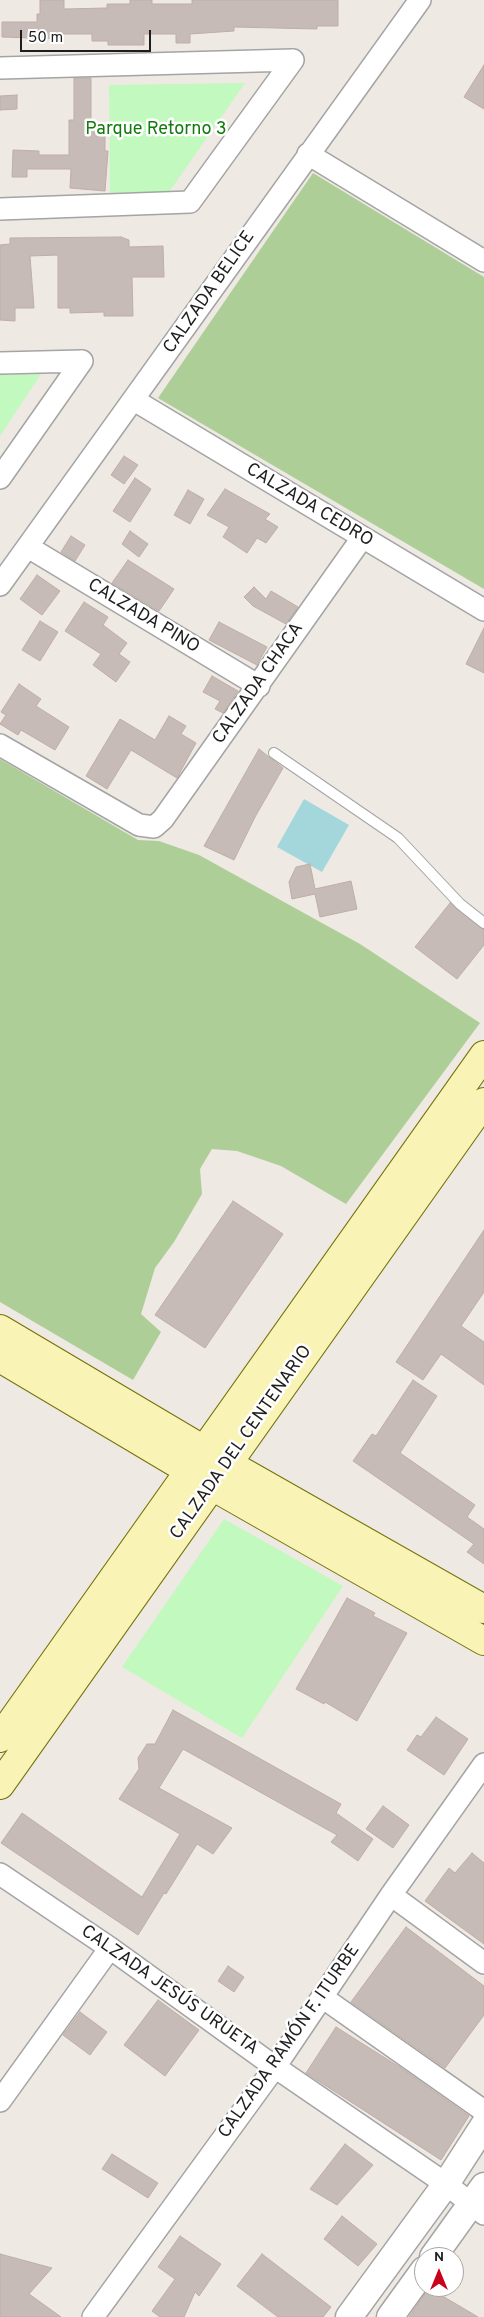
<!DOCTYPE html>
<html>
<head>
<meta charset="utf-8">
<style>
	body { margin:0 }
	#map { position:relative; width:484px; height:2317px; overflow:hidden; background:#eee9e3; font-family:Overpass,sans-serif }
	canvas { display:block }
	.north { position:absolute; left:414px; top:2247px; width:50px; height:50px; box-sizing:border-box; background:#fff; border:1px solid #a5a5a5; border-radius:50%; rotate:0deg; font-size:14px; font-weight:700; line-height:20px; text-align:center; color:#1d1d1d }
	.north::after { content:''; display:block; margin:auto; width:18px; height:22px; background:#ca011b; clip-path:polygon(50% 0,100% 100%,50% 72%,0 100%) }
	.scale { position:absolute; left:20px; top:30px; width:131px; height:22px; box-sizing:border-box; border:2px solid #1d1d1d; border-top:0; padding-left:6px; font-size:15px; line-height:18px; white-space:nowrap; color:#1d1d1d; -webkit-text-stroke:4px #fff; paint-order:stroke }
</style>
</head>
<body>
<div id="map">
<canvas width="484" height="2317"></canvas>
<div class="north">N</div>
<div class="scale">50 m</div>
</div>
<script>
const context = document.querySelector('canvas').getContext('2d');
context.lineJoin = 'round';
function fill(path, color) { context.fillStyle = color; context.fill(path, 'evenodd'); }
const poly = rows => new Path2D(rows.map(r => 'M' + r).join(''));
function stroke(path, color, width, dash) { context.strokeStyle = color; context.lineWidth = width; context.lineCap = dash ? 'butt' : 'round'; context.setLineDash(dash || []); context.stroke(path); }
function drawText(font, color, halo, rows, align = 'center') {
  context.font = font + ' Overpass,sans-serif'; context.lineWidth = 5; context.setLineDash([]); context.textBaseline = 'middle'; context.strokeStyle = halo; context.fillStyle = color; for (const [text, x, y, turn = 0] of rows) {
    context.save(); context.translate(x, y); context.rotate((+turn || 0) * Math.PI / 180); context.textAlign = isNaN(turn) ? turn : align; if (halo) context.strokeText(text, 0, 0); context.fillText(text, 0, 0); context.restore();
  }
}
fill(poly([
	[313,173,484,277,484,589,158,398],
	[0,759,138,840,159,841,199,855,360,944,480,1023,346,1204,281,1166,237,1151,212,1149,200,1169,202,1194,174,1242,155,1268,141,1314,161,1332,133,1380,0,1302]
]), '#aece97');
fill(poly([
	[245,83,169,192,110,193,109,85],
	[41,374,0,436,0,375],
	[224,1519,343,1586,242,1738,122,1667]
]), '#c2f9bf');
fill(poly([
	[304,799,349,825,322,872,277,847]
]), '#a3d7dc');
const building = poly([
	[40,0,64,0,64,9,107,8,107,4,130,4,130,0,152,0,152,4,192,4,192,0,338,0,338,26,317,26,317,29,234,27,234,31,190,34,190,43,176,43,176,34,144,34,144,45,108,45,108,41,92,41,92,34,61,34,61,39,2,37,2,22,37,22,37,14,40,14,40,0],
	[484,65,484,109,464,97,484,65],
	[74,78,91,78,91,120,95,120,95,136,105,136,105,151,108,151,105,191,70,188,71,169,27,169,27,177,12,177,13,150,39,151,39,155,69,155,69,120,74,120,74,78],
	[17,95,17,109,0,110,0,96,17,95],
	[121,237,129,240,129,247,163,246,164,277,132,277,133,316,104,316,104,312,70,313,70,308,58,308,58,255,30,256,34,308,15,308,15,321,0,320,0,245,10,244,10,238,121,237],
	[124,456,138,465,124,484,111,475,124,456],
	[135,478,151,489,130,522,113,511,135,478],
	[225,489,270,514,265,519,278,527,266,543,257,538,247,553,223,537,229,527,207,515,225,489],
	[188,490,204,499,190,524,174,515,188,490],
	[130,531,148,544,139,557,122,544,130,531],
	[71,536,85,545,75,561,61,552,71,536],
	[128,560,174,589,159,611,112,583,128,560],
	[37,575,60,591,42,615,20,599,37,575],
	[254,587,266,599,271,591,298,607,286,624,253,606,244,597,254,587],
	[84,602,108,617,103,625,127,643,119,654,130,662,116,682,93,665,101,654,65,631,84,602],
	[40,621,58,632,40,661,22,650,40,621],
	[219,622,267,647,257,665,209,640,219,622],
	[484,628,484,673,466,664,484,628],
	[212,676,238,691,223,713,215,709,220,701,203,692,212,676],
	[19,684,41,699,36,706,69,727,55,750,21,730,18,735,0,724,6,715,1,712,19,684],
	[169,716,186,726,181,734,196,743,177,778,131,750,107,789,86,776,120,719,155,740,169,716],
	[259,749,283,768,255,817,234,860,204,846,259,749],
	[310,864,315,889,351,881,357,909,320,917,315,894,292,899,289,882,296,867,310,864],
	[450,903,484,930,484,945,457,979,415,947,450,903],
	[233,1201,283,1234,205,1348,155,1315,233,1201],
	[484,1230,484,1292,461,1326,484,1342,484,1385,441,1354,423,1380,396,1362,484,1230],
	[413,1380,437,1396,400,1453,475,1505,467,1517,484,1529,484,1564,467,1552,474,1544,353,1461,372,1434,376,1436,413,1380],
	[347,1598,375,1613,373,1616,407,1633,357,1721,325,1702,324,1704,296,1689,347,1598],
	[173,1710,341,1804,336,1813,373,1839,358,1861,331,1842,337,1835,183,1749,159,1788,232,1828,213,1854,197,1844,166,1894,164,1893,138,1935,1,1843,22,1813,142,1897,180,1834,119,1799,139,1769,138,1758,147,1744,155,1744,173,1710],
	[436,1717,468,1739,444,1775,407,1750,417,1735,421,1737,436,1717],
	[383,1806,409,1825,393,1848,366,1829,383,1806],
	[472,1853,484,1863,484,1944,425,1901,449,1868,455,1873,472,1853],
	[406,1927,484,1986,484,2015,445,2068,351,2002,406,1927],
	[228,1966,244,1977,234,1992,218,1981,228,1966],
	[158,2000,199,2030,165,2076,124,2045,158,2000],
	[80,2012,107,2032,90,2055,63,2035,80,2012],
	[336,2027,401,2068,469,2116,441,2160,306,2073,336,2027],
	[345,2144,373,2165,337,2205,310,2189,345,2144],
	[112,2154,158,2183,148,2198,102,2169,112,2154],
	[342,2216,377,2244,358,2266,324,2239,342,2216],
	[180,2236,221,2264,199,2296,195,2292,184,2317,160,2317,152,2311,175,2279,158,2267,180,2236],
	[0,2254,52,2268,29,2294,61,2317,0,2317,0,2254],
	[262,2254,331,2307,323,2317,278,2317,237,2286,262,2254],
	[429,2288,478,2317,409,2317,429,2288]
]);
fill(building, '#c6bbb6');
stroke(building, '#c0ada5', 1);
const service = poly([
	[274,753,398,838,460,904,484,923]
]);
const minor = poly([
	[0,68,293,60],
	[308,154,484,261],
	[0,209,190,202,293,60],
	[0,363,82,361],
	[134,400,484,610],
	[0,478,82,361],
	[28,547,259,686],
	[0,585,420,0],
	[0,745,139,825,154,827,163,819,362,538],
	[0,1874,110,1948,275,2067,446,2184,484,2214],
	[391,1895,484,1963],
	[322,1997,484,2111],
	[0,2101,110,1948],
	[93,2317,275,2067,391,1895,484,1764]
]);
const tertiary = poly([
	[433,2257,484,2186],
	[349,2317,446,2184,484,2125],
	[390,2317,424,2270]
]);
const secondary = poly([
	[0,1329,204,1450,484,1609],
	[0,1358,190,1471,212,1486,484,1641],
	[0,1738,484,1055],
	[0,1785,484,1102]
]);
stroke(service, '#a4a4a4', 12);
stroke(minor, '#a4a4a4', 24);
stroke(tertiary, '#a4a4a4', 29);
stroke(secondary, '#737105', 30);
stroke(service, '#fff', 10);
stroke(minor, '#fff', 21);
stroke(tertiary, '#fff', 26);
stroke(secondary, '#f9f4b6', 28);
drawText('18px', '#117b0b', '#fff', [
	["Parque Retorno 3",156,130]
]);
drawText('18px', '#1d1d1d', '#fff', [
	["CALZADA BELICE",210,293,-55],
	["CALZADA CEDRO",309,506,31],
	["CALZADA PINO",143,617,31],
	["CALZADA CHACA",259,684,-55],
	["CALZADA DEL CENTENARIO",242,1443,-55],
	["CALZADA JESÚS URUETA",169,1991,35],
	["CALZADA RAMÓN F. ITURBE",290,2042,-55]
]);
</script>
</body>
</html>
